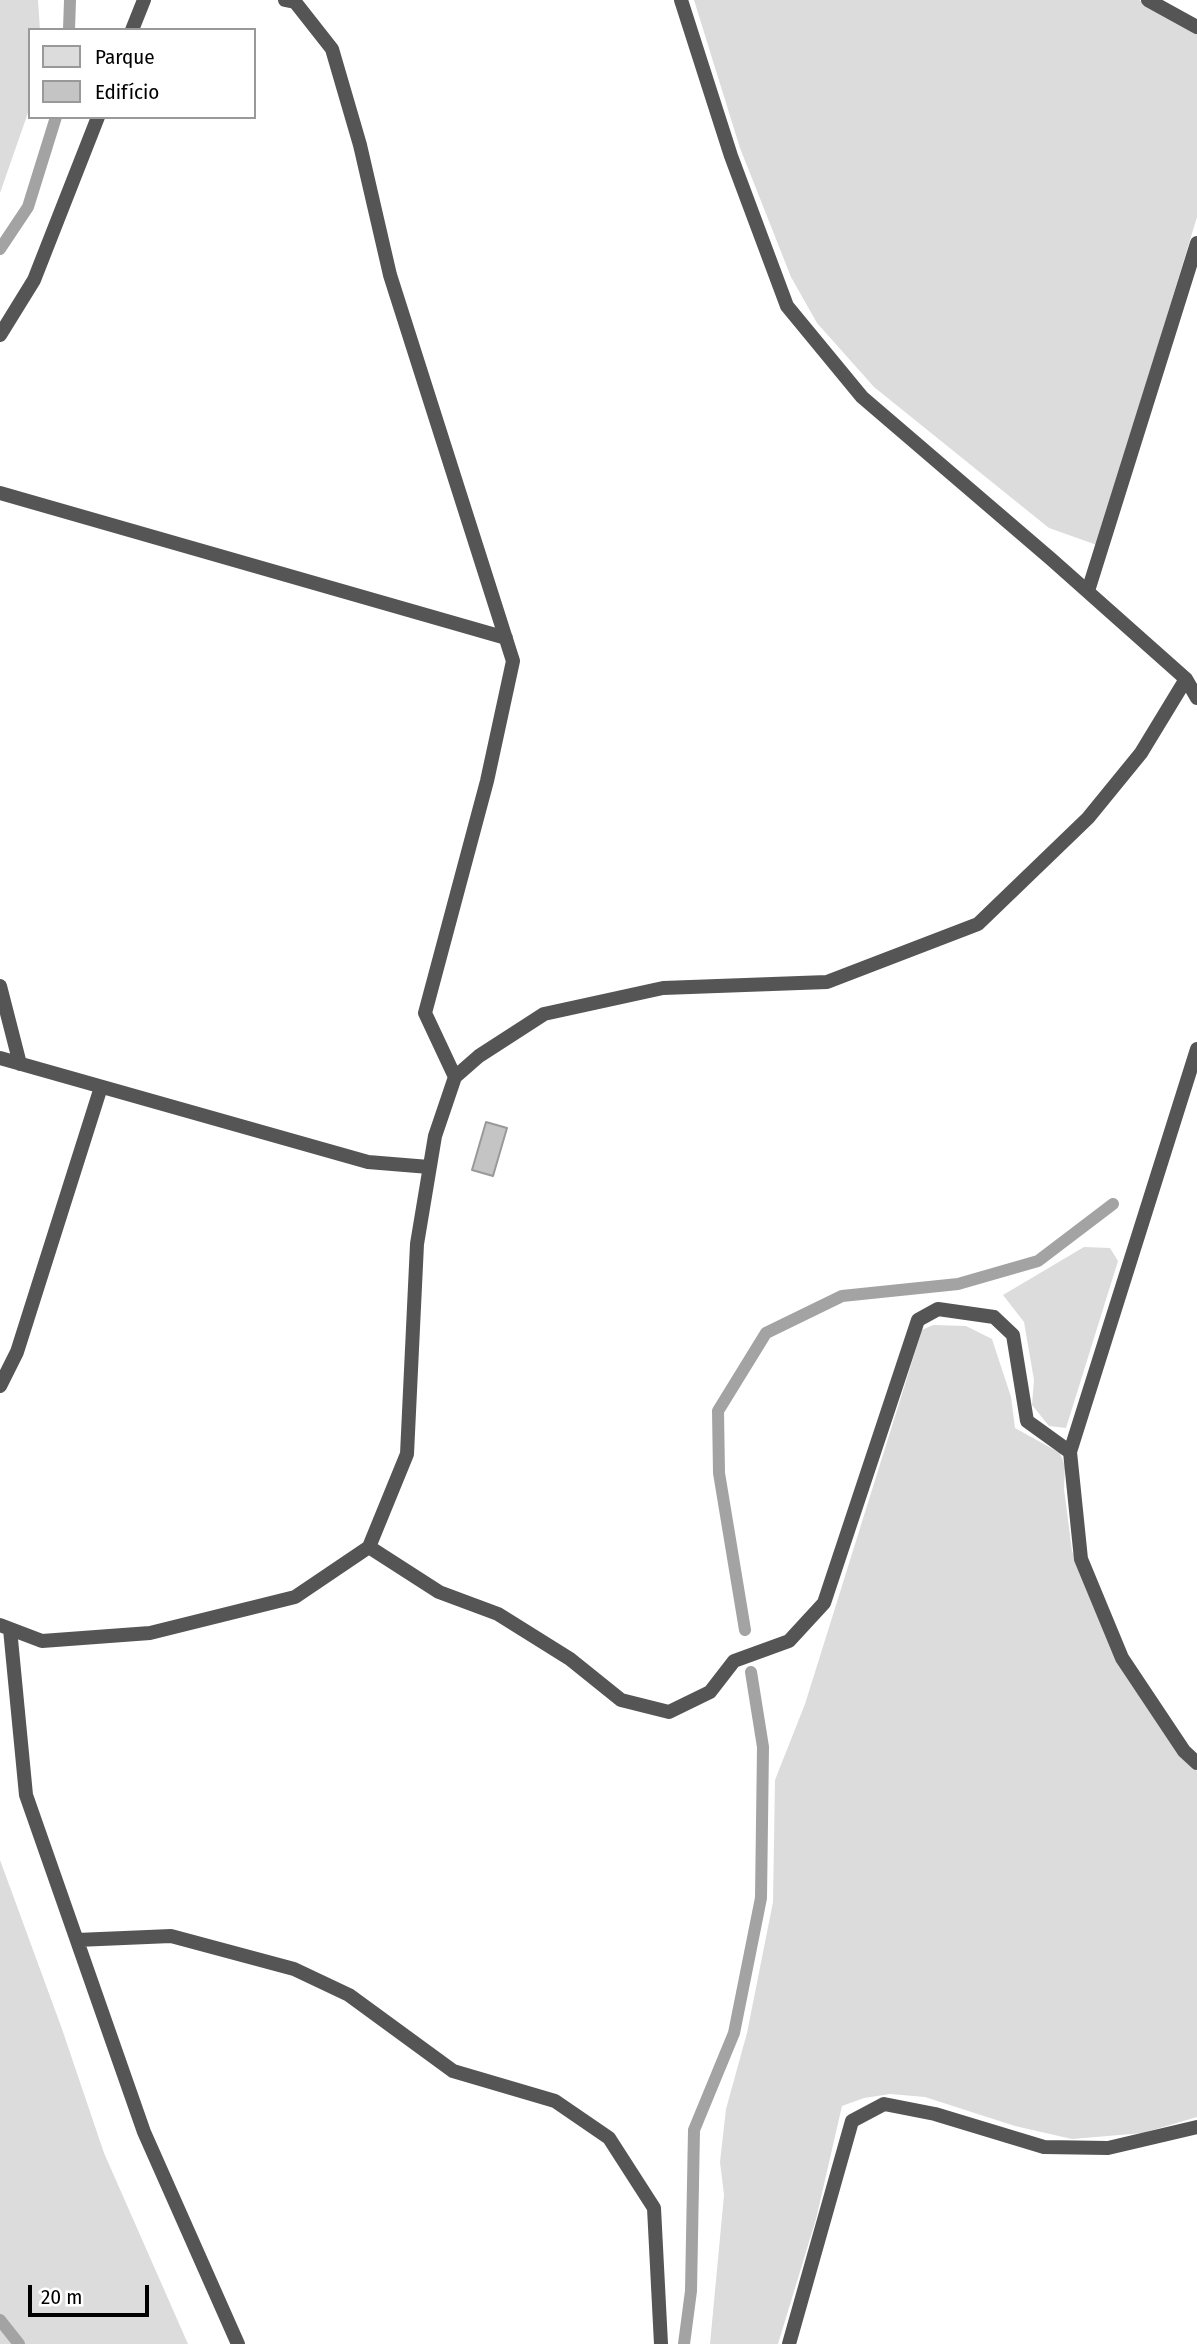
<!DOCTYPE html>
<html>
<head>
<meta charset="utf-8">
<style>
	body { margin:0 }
	#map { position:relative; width:1197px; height:2344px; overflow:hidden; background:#fff; font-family:"Fira Sans Condensed",sans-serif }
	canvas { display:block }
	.legend { position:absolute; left:28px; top:28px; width:228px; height:91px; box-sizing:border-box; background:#fff; border:2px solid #999; margin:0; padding:9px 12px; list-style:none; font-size:21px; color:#000 }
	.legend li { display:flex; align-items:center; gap:14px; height:35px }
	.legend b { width:35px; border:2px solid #999 }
	.scale { position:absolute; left:28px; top:2285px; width:121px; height:32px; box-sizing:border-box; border:4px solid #000; border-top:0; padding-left:9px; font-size:21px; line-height:24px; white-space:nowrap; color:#000; -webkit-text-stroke:5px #fff; paint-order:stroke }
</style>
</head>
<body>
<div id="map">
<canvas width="1197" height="2344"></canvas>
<ul class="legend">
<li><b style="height:19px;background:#dcdcdc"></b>Parque</li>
<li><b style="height:19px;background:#c4c4c4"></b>Edifício</li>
</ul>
<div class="scale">20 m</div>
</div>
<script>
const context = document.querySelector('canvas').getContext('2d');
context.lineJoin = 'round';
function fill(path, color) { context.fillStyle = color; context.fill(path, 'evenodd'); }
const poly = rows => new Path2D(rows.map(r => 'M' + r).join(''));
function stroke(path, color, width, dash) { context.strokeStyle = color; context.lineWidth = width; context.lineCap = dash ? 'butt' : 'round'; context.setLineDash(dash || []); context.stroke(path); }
fill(poly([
	[0,0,38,0,40,30,30,30,30,107,0,193],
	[694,0,1139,0,1197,33,1197,217,1097,545,1049,528,874,387,817,323,791,277,740,148],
	[1084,1247,1110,1248,1118,1261,1066,1428,1049,1426,1032,1405,1034,1380,1024,1322,1003,1295],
	[933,1325,966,1326,992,1339,1011,1397,1015,1428,1060,1453,1065,1466,1064,1489,1072,1551,1096,1602,1182,1756,1197,1771,1197,2117,1143,2133,1072,2139,1015,2126,925,2097,890,2094,864,2098,842,2106,816,2219,778,2344,710,2344,724,2195,720,2162,726,2109,747,2033,773,1902,775,1780,805,1704,922,1330],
	[0,1860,62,2029,104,2153,188,2344,0,2344]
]), '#dcdcdc');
stroke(poly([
	[69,30,70,0],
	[0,249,28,207,56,117],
	[745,1630,719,1473,718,1411,766,1333,842,1296,958,1284,1038,1261,1113,1204],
	[0,2320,19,2344],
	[684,2344,691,2291,694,2130,734,2033,761,1898,763,1747,751,1672]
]), '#a3a3a3', 12);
const building = poly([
	[486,1122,507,1128,493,1176,472,1170,486,1122]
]);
fill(building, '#c4c4c4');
stroke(building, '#999', 2);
stroke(poly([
	[285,0,295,2,332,49,360,145,390,275,513,661,487,781,425,1013,455,1077],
	[681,0,731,156,787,306,862,397,1051,559,1186,679,1197,698],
	[1148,0,1197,27],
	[132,30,144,0],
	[0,335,34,280,98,117],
	[0,493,506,638],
	[1088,591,1197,243],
	[0,986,20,1064],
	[1197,1049,1070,1452,1081,1559,1122,1658,1184,1751,1197,1763],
	[0,1058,368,1162,429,1167],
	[0,1386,17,1352,101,1087],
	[369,1547,439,1592,498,1614,570,1659,621,1700,669,1712,710,1692,734,1661,789,1641,824,1603,918,1320,938,1309,994,1317,1013,1335,1027,1421,1070,1452],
	[0,1625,42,1641,150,1633,295,1597,369,1547,407,1454,417,1244,435,1136,455,1077,479,1056,544,1014,663,988,827,982,978,924,1088,818,1141,753,1186,679],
	[10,1629,26,1795,144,2132,238,2344],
	[77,1940,171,1936,294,1969,349,1995,453,2071,555,2101,609,2138,654,2208,661,2344],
	[789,2344,852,2121,884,2104,935,2114,1044,2147,1108,2148,1197,2127]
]), '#555', 14);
</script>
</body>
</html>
